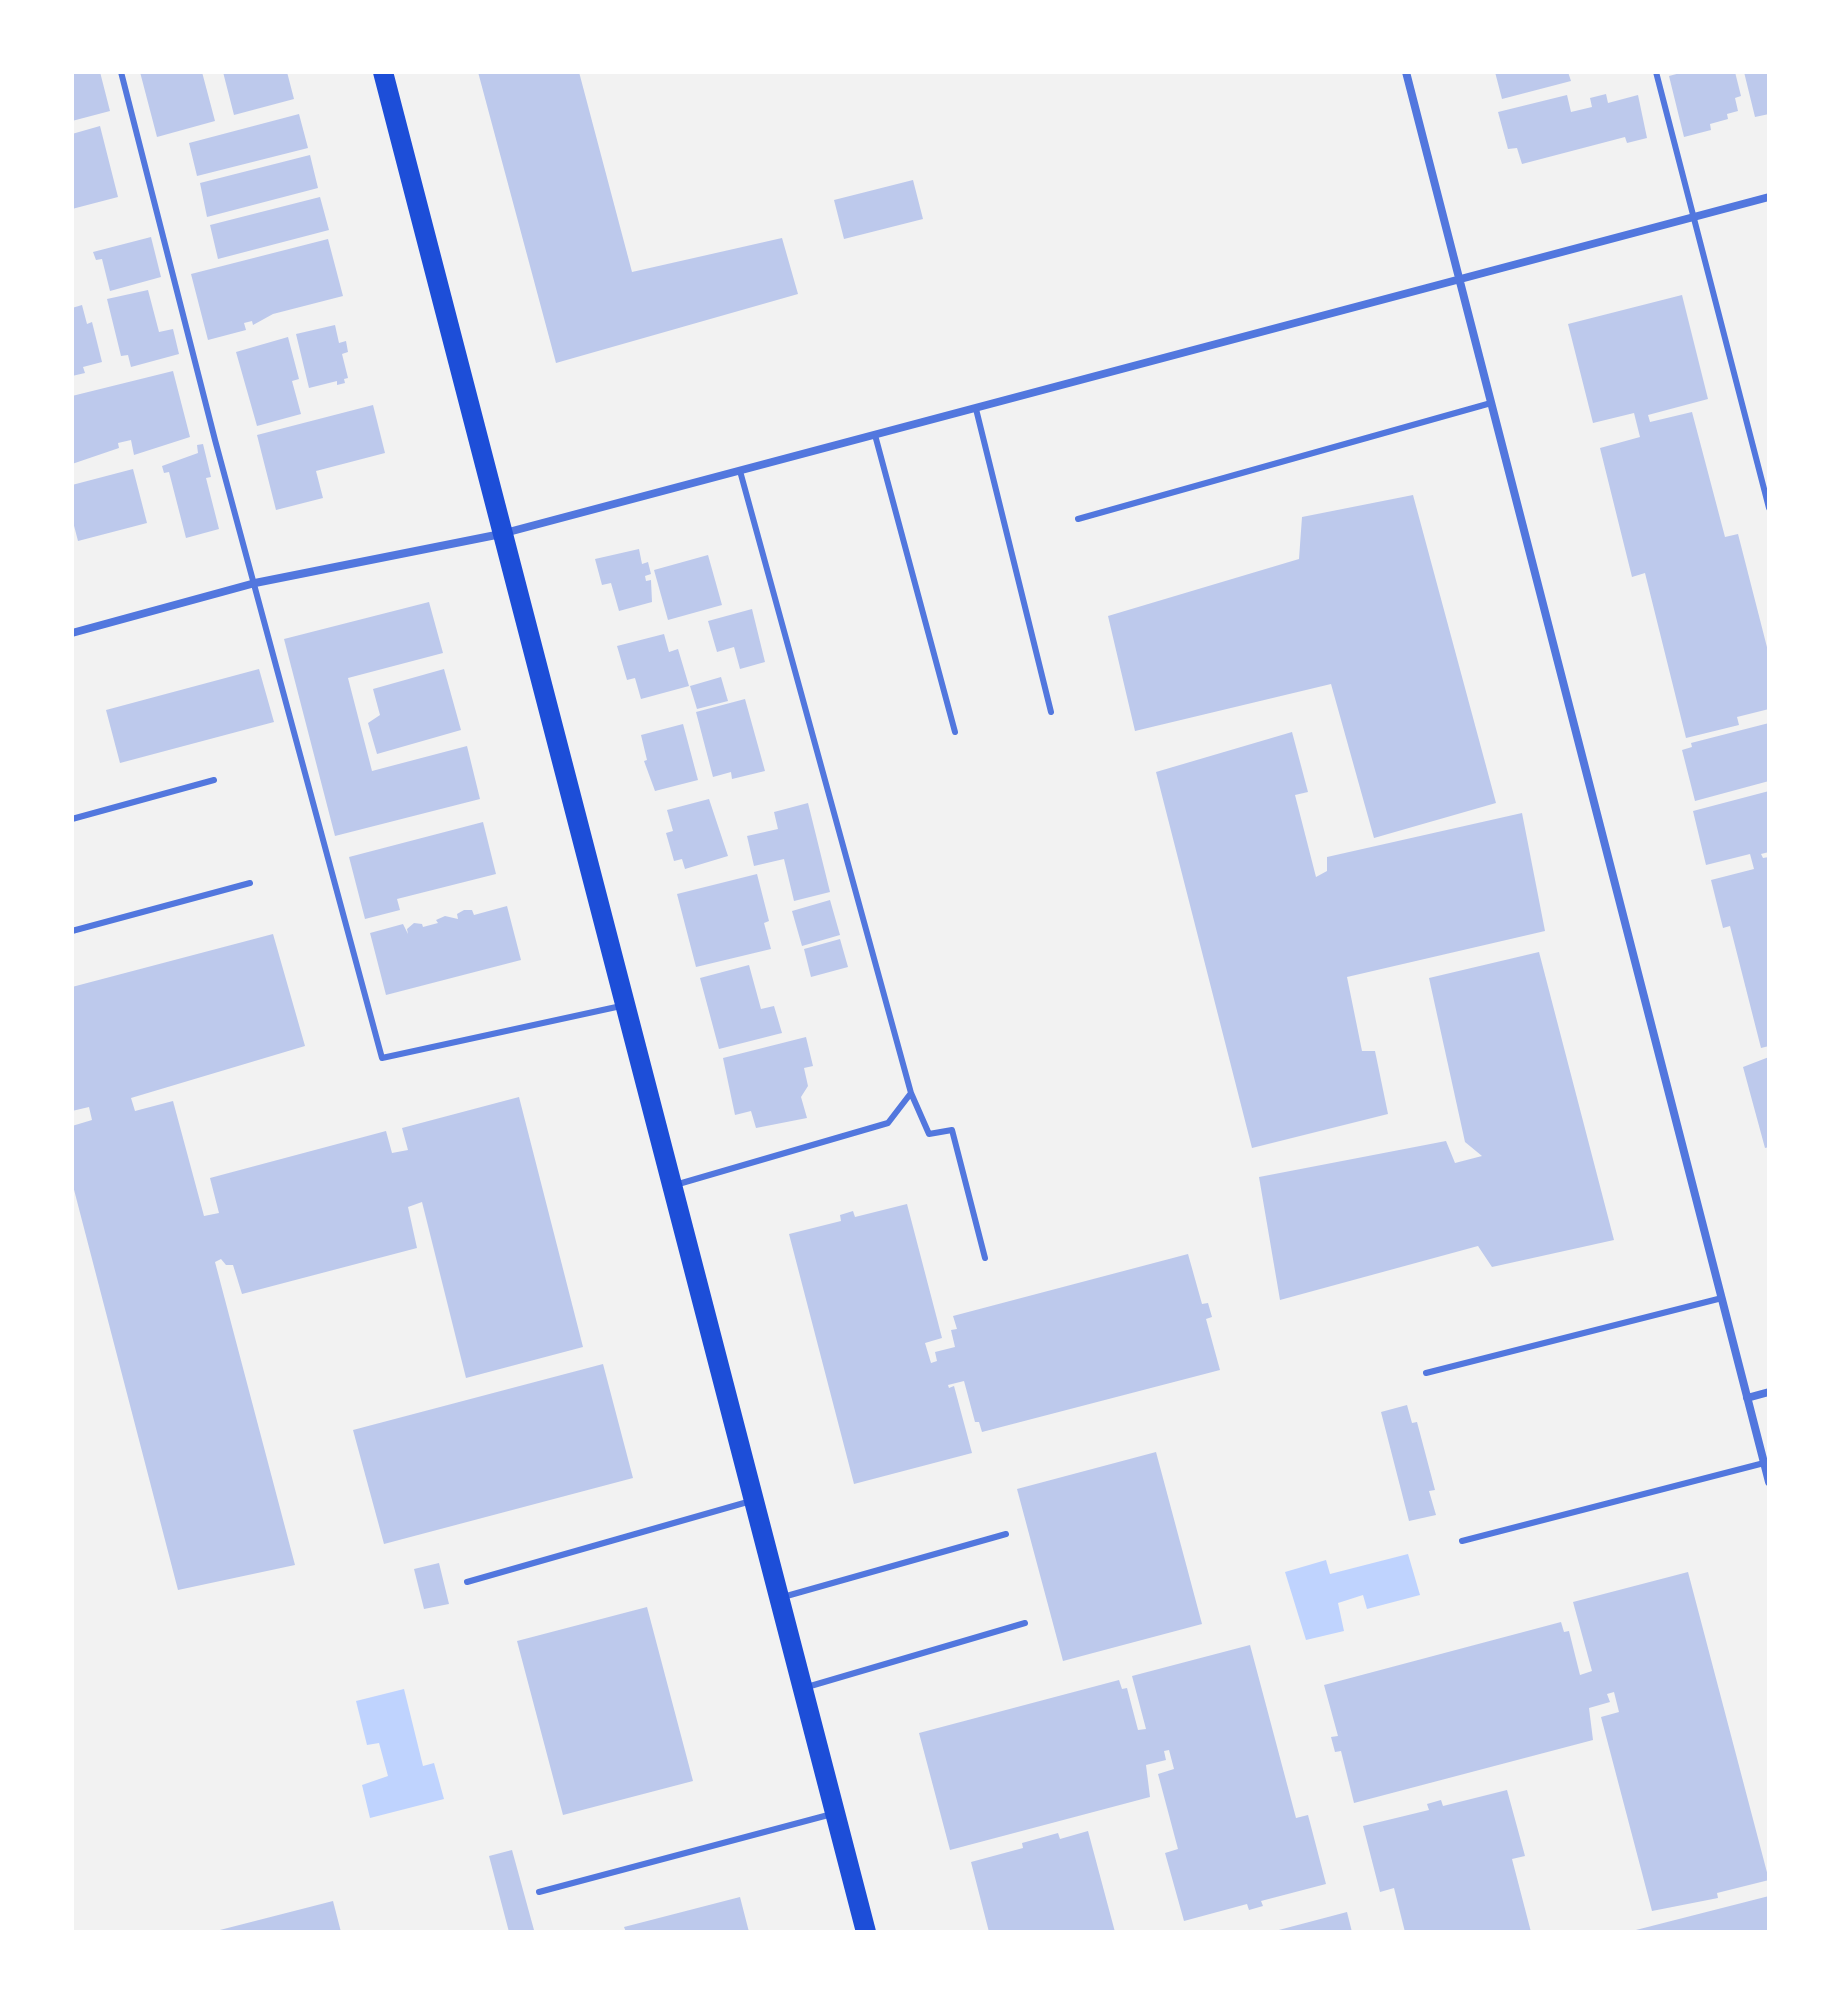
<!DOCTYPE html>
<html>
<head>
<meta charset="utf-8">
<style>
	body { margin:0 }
	#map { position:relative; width:1841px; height:2004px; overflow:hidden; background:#f2f2f2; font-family:"Roboto Serif",serif }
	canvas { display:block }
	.frame { position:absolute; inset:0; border:74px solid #fff; pointer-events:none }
</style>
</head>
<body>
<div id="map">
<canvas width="1841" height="2004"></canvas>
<div class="frame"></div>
</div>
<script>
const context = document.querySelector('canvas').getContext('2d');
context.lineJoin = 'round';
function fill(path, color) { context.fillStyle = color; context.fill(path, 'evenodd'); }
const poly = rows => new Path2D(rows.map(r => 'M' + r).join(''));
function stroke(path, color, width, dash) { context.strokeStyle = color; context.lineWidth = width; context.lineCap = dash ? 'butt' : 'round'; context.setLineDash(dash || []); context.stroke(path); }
fill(poly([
	[1408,1554,1420,1595,1367,1609,1363,1595,1338,1603,1344,1631,1306,1640,1285,1572,1326,1560,1330,1574],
	[404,1689,423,1766,434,1763,444,1799,370,1818,362,1785,388,1776,379,1743,367,1745,356,1701]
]), '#bfd3fe');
fill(poly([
	[72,72,100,72,110,111,72,121],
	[140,72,202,72,215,121,157,137],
	[223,72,287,72,294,99,234,115],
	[478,72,579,72,632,272,782,238,798,294,556,363],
	[1495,72,1568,72,1571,81,1502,99],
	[1684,72,1735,72,1741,96,1735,98,1738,111,1727,114,1728,119,1710,124,1711,130,1684,137,1669,76],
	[1744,72,1769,72,1769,114,1755,117],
	[1606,94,1608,103,1638,95,1647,138,1627,143,1625,137,1522,164,1517,148,1508,149,1498,112,1567,95,1571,112,1592,107,1590,98],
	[299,114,308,148,197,176,189,143],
	[100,126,118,197,72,209,72,134],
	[310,155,318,188,207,217,200,183],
	[913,180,923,219,844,239,834,200],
	[320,197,329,230,218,259,210,225],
	[151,237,161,277,110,291,102,259,96,260,93,252],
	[328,239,343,296,273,314,253,325,252,321,244,323,246,330,208,340,191,274],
	[148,290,159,332,173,329,179,354,131,367,128,355,121,356,107,299],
	[1682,295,1708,399,1648,415,1650,422,1692,412,1725,537,1738,534,1769,655,1769,709,1737,717,1739,725,1686,738,1645,573,1632,577,1600,448,1640,437,1634,413,1593,423,1568,324],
	[82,305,87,324,92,322,102,362,83,367,85,373,72,376,72,308],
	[335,325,339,343,346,341,348,352,342,354,348,378,344,379,345,383,337,385,337,381,309,388,296,334],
	[288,337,299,379,292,381,301,414,257,426,236,352],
	[173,371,190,437,134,455,131,440,118,443,119,448,72,464,72,396],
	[373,405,385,453,316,471,323,498,276,510,257,435],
	[203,444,211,477,206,478,219,529,186,538,169,472,164,473,162,466,198,453,197,445],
	[133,469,147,523,78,541,72,518,72,485],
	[1413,495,1496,803,1374,838,1331,684,1135,731,1108,616,1299,559,1302,517],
	[639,549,642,564,648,562,651,574,645,576,646,581,651,580,652,602,619,611,611,583,602,585,595,559],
	[708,555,722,605,668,620,654,570],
	[429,602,443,653,348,678,372,771,467,746,480,799,335,836,284,639],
	[752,609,765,662,740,669,734,647,717,652,708,621],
	[664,634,669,652,678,649,689,686,641,699,635,678,627,680,617,646],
	[259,669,274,722,120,763,106,710],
	[444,669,461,730,377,754,368,723,380,715,373,689],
	[721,677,728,701,697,709,690,686],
	[745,699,765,771,732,779,731,772,713,777,696,712],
	[1769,723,1769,781,1695,801,1682,750,1692,747,1691,743],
	[683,724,698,780,655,791,644,761,647,760,641,735],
	[1292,732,1308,792,1295,795,1316,877,1327,871,1327,857,1522,813,1545,931,1347,977,1362,1051,1375,1051,1388,1114,1252,1148,1156,772],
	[1769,791,1769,852,1761,854,1763,858,1769,857,1769,1046,1761,1048,1730,926,1723,928,1711,880,1754,869,1750,854,1706,865,1693,811],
	[709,799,728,856,685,869,682,859,674,861,666,833,673,831,667,810],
	[808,803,830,892,794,901,784,859,754,866,747,836,778,829,774,812],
	[483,822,496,874,397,899,400,910,365,919,349,857],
	[757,874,769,921,764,923,771,949,696,967,677,894],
	[830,900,840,935,802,946,792,911],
	[507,906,521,960,386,995,370,933,403,924,408,934,407,929,414,923,422,924,423,927,438,923,436,920,445,916,458,919,457,914,464,910,472,910,474,915],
	[273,934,305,1046,131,1098,135,1111,173,1101,204,1216,219,1213,210,1178,386,1131,392,1153,408,1150,402,1128,519,1097,583,1347,466,1378,422,1202,408,1207,417,1248,242,1294,233,1265,226,1265,221,1259,215,1262,295,1565,178,1590,72,1182,72,1126,92,1120,89,1107,72,1111,72,987],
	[840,939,848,967,811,977,804,949],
	[1539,952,1614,1240,1492,1267,1478,1246,1280,1300,1259,1177,1446,1141,1455,1163,1482,1156,1465,1142,1429,978],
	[749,965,761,1009,774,1006,782,1033,719,1049,700,978],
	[806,1037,813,1066,804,1068,808,1086,801,1097,807,1118,756,1128,751,1111,735,1115,723,1058],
	[1769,1057,1769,1147,1765,1148,1743,1067],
	[907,1204,942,1338,925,1343,931,1363,937,1361,935,1352,955,1347,951,1330,957,1329,953,1316,1188,1254,1202,1304,1208,1303,1212,1317,1206,1319,1220,1370,982,1432,979,1422,975,1422,964,1381,948,1385,949,1388,954,1386,972,1453,854,1484,789,1234,841,1221,840,1215,853,1211,855,1217],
	[603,1364,633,1478,384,1544,353,1430],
	[1407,1405,1412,1423,1417,1422,1435,1490,1429,1491,1436,1515,1409,1521,1381,1412],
	[1156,1452,1202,1624,1063,1661,1017,1489],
	[439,1563,449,1604,424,1609,414,1569],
	[1688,1572,1769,1880,1717,1893,1718,1898,1652,1911,1601,1717,1619,1712,1614,1692,1607,1694,1610,1702,1589,1708,1593,1740,1354,1803,1341,1751,1335,1752,1331,1737,1338,1736,1324,1685,1561,1622,1564,1632,1569,1631,1580,1675,1592,1671,1573,1602],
	[647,1607,693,1781,563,1815,517,1641],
	[1250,1645,1296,1818,1308,1815,1326,1884,1261,1901,1263,1906,1249,1910,1247,1904,1184,1921,1165,1853,1178,1849,1158,1774,1174,1769,1169,1750,1164,1751,1166,1760,1146,1765,1150,1797,950,1850,919,1733,1119,1680,1122,1689,1127,1688,1138,1730,1146,1729,1132,1676],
	[1507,1790,1525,1856,1512,1859,1531,1932,1405,1932,1394,1888,1380,1892,1363,1826,1429,1810,1427,1804,1441,1800,1443,1806],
	[1088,1831,1115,1932,989,1932,971,1862,1023,1848,1022,1843,1058,1833,1060,1839],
	[512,1850,534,1930,526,1932,509,1932,489,1856],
	[1769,1896,1769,1932,1632,1932,1632,1931],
	[740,1897,749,1932,626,1932,624,1927],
	[333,1901,341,1932,216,1932,216,1931],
	[1347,1912,1352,1932,1275,1932,1275,1931]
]), '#bdc9ec');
stroke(poly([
	[121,72,215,440,382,1058,621,1006],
	[1656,72,1769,508],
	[976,409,1051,712],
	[875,435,955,732],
	[1078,519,1491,403],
	[72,819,214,780],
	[72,931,250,883],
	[911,1093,929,1134,952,1130,985,1258],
	[675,1185,888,1123,911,1093,740,471],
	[1426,1373,1722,1298],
	[1462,1541,1764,1463],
	[467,1582,751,1501],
	[783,1597,1006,1534],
	[807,1687,1025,1623],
	[539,1892,832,1814]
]), '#5277de', 6);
stroke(poly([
	[1406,72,1769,1482],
	[72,633,255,583,501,534,1769,197],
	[1747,1398,1769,1392]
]), '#5277de', 8);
stroke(poly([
	[383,72,866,1932]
]), '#1d4ed8', 20);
</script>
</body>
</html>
